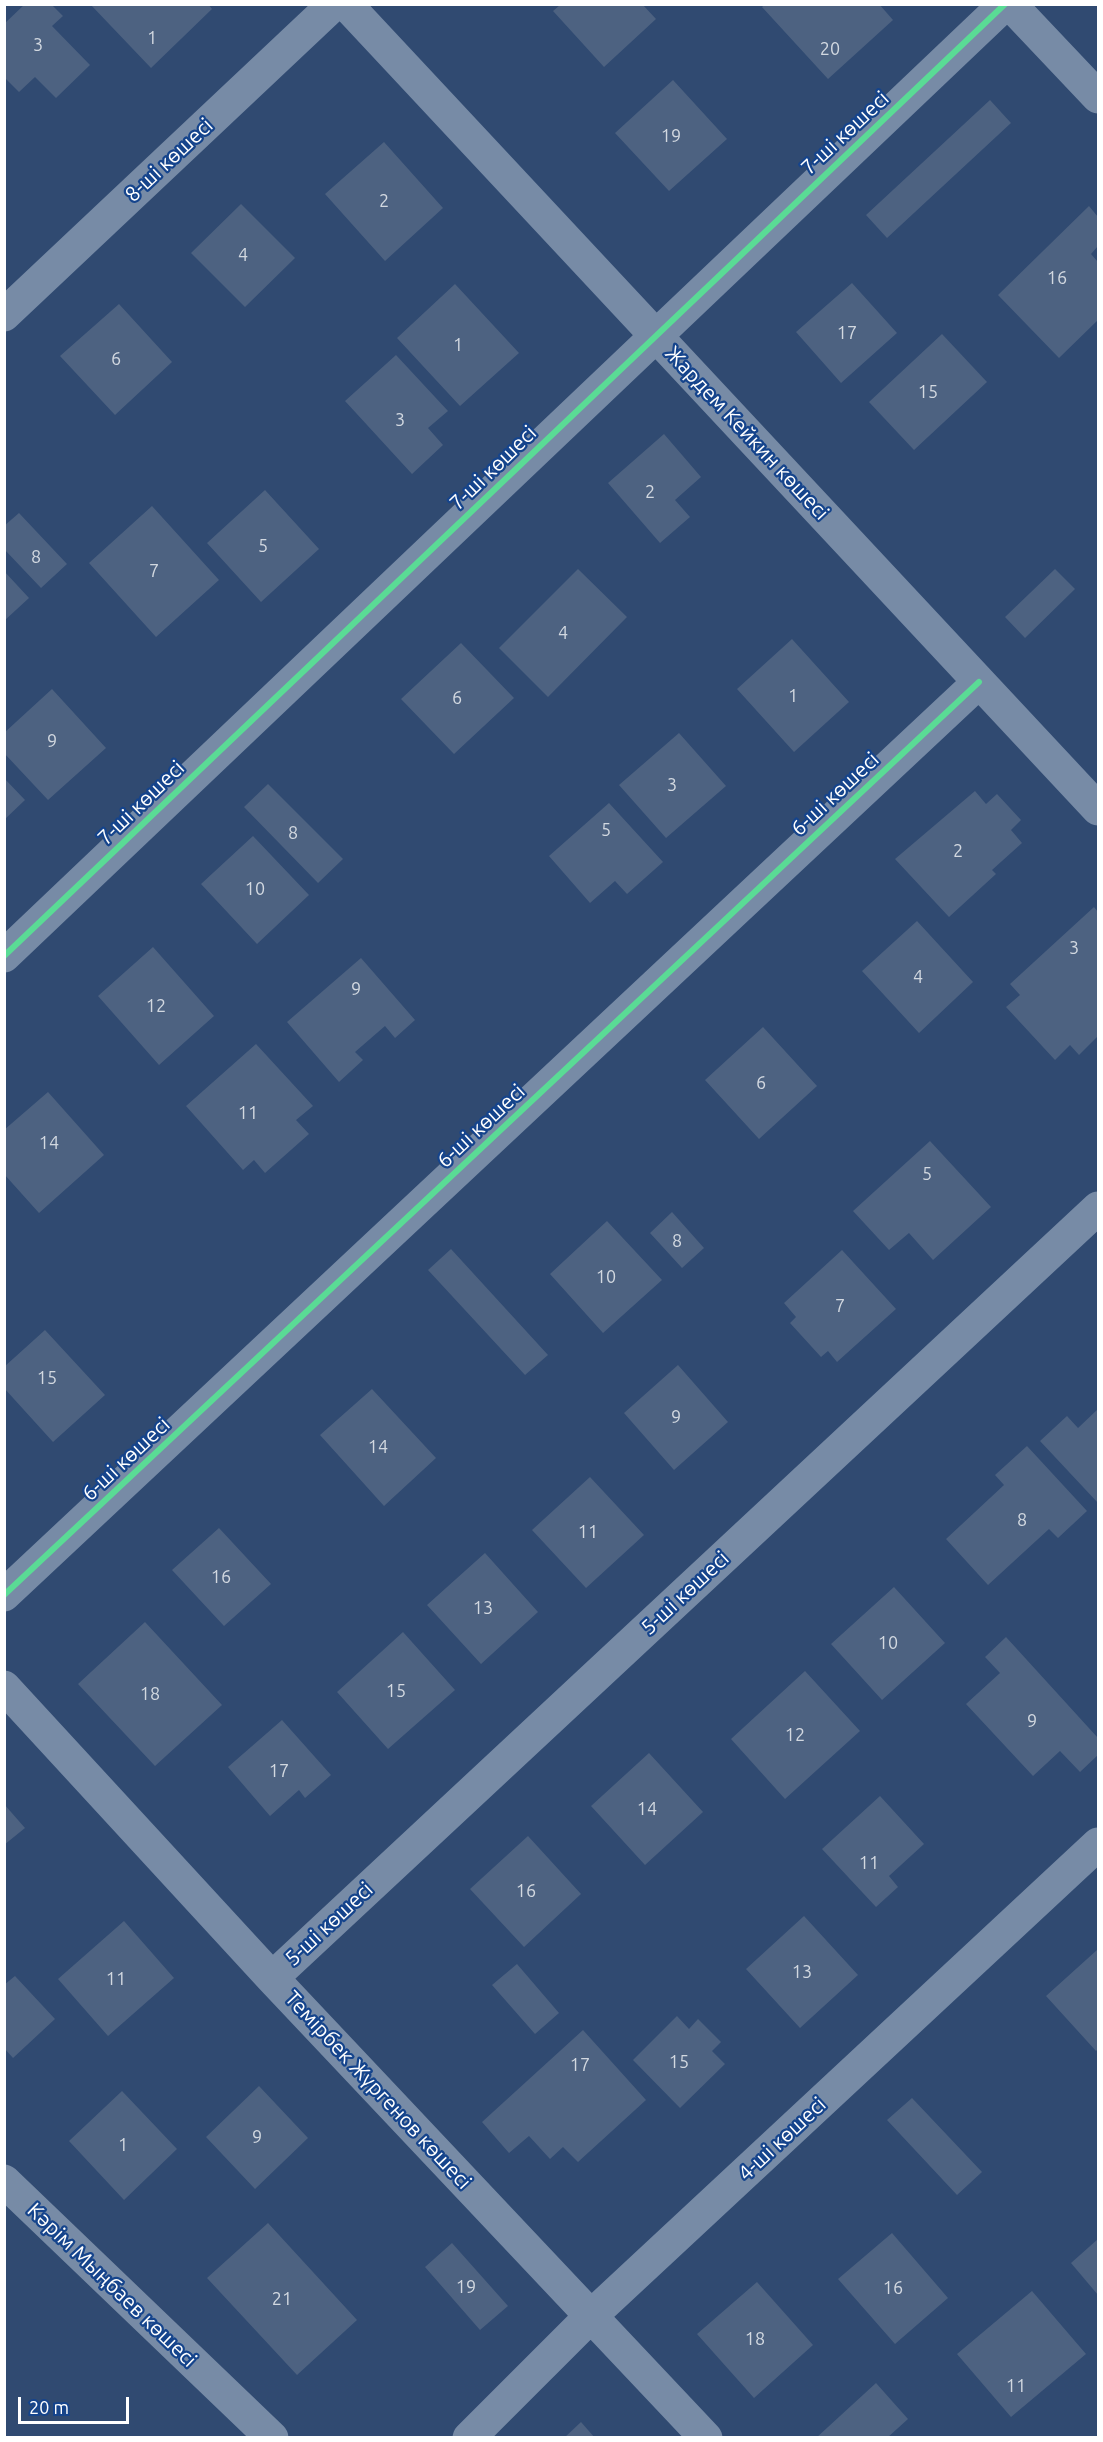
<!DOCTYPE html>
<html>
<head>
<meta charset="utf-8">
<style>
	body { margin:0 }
	#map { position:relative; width:1103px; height:2442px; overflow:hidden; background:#304a71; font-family:Ubuntu,sans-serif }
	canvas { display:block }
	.frame { position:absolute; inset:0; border:6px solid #fff; pointer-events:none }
	.scale { position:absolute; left:18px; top:2397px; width:111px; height:27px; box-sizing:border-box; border:3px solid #fff; border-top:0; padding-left:8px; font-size:18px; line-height:21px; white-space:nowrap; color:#fff; -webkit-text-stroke:4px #15448c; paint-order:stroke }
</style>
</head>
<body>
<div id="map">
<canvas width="1103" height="2442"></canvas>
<div class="frame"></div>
<div class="scale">20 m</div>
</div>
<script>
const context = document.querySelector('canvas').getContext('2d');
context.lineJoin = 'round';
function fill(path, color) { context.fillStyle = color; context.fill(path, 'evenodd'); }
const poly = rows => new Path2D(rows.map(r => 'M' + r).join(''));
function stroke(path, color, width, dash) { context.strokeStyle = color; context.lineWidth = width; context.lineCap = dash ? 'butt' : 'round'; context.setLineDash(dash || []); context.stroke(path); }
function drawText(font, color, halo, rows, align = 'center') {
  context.font = font + ' Ubuntu,sans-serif'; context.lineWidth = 4.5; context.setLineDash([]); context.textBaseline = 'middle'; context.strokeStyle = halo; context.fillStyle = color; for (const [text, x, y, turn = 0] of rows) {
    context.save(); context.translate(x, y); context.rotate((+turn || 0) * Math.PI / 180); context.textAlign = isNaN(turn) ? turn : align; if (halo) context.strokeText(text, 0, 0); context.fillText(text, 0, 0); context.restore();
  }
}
fill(poly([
	[25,4,51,4,63,16,52,26,90,65,56,98,35,77,19,92,4,77,4,24],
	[90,4,208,4,212,9,151,68],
	[765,4,879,4,893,20,828,79,762,7],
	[560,5,643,5,656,19,604,67,553,11],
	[673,80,727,139,669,191,615,133],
	[990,100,1011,123,887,238,866,215],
	[384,142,443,208,385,261,325,194],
	[241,204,295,258,245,307,191,253],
	[1089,206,1098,217,1098,246,1091,254,1098,262,1098,320,1059,358,998,295],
	[852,283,897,333,841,383,796,332],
	[455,284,519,353,460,406,397,338],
	[119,304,172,362,115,415,60,356],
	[942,334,987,382,914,450,869,402],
	[396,355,448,411,428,428,443,445,412,474,345,401],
	[664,434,701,477,675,500,690,517,660,543,608,483],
	[265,490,319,549,261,602,207,543],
	[152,506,219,580,156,637,89,563],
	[19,513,67,564,41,588,4,549,4,526],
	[578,569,627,617,548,697,499,648],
	[1055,569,1075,589,1025,638,1005,617],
	[4,571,29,598,4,621],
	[792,639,849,702,794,752,737,689],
	[461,643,514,698,454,754,401,699],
	[52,689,106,748,48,800,4,753,4,733],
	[679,733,726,786,666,838,619,785],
	[4,778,25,800,4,820],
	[268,784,343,859,318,883,244,807],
	[975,791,986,804,997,794,1021,820,1011,830,1022,843,992,870,996,874,949,917,895,859],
	[609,803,663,862,627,894,615,881,590,903,549,856],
	[253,836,309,895,257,944,201,884],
	[1094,907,1098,912,1098,1036,1079,1055,1070,1045,1055,1060,1006,1007,1020,995,1010,984],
	[917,921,973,982,919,1033,862,971],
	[153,947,214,1016,159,1065,98,996],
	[361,958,415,1020,395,1038,385,1026,355,1052,363,1060,339,1082,287,1022],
	[763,1027,817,1086,759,1139,705,1080],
	[256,1044,313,1106,296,1120,309,1134,265,1173,254,1160,243,1170,186,1106],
	[48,1092,104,1155,39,1213,4,1174,4,1130],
	[930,1141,991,1207,933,1260,909,1233,889,1250,853,1211],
	[672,1212,704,1248,682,1268,650,1233],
	[607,1221,662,1280,603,1333,550,1274],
	[451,1249,548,1355,525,1375,428,1270],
	[842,1250,896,1309,837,1362,828,1351,821,1357,790,1323,796,1317,784,1303],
	[45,1330,105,1395,53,1442,4,1388,4,1367],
	[678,1365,728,1422,674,1470,624,1413],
	[372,1389,436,1458,384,1506,320,1435],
	[1098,1409,1098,1503,1040,1441,1067,1416,1078,1428],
	[1027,1446,1087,1511,1058,1538,1049,1529,988,1585,946,1539,1004,1485,995,1475],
	[590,1477,644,1535,586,1588,532,1530],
	[219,1528,271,1584,224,1626,172,1570],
	[485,1553,538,1612,481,1664,427,1605],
	[894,1587,945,1643,882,1700,831,1644],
	[145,1622,222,1705,155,1766,78,1684],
	[403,1632,455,1690,388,1749,337,1692],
	[1006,1637,1098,1738,1098,1755,1080,1772,1060,1751,1033,1776,966,1704,1000,1673,985,1657],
	[805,1671,860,1731,785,1799,731,1739],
	[282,1720,331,1775,305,1798,299,1790,270,1816,228,1767],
	[649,1753,703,1812,645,1865,591,1806],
	[880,1796,924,1844,889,1876,898,1887,876,1907,822,1849],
	[4,1804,25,1828,4,1845],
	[528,1836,581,1894,524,1947,470,1889],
	[804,1916,858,1975,800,2028,746,1969],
	[124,1921,174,1978,108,2036,58,1979],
	[1097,1950,1098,2049,1096,2051,1046,1996],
	[517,1964,559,2013,535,2034,492,1985],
	[15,1976,55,2019,13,2058,4,2048,4,1985],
	[677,2016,689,2029,698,2019,721,2042,712,2051,725,2064,680,2108,633,2060],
	[583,2030,646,2100,578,2162,563,2147,550,2159,529,2136,509,2153,482,2122],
	[259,2086,308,2138,255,2189,206,2137],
	[122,2091,177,2149,124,2200,69,2141],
	[912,2098,982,2172,957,2195,887,2120],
	[268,2223,357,2320,297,2375,207,2278],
	[892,2233,948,2298,895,2344,838,2279],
	[1098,2239,1098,2295,1071,2263],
	[452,2243,508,2306,480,2330,425,2267],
	[757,2282,813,2345,754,2398,697,2334],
	[1032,2291,1086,2354,1011,2417,957,2354],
	[876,2383,908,2419,887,2438,816,2438],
	[581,2422,595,2438,564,2438]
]), '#4d6281');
stroke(poly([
	[346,4,1098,809],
	[1010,4,1098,97],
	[4,315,334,4],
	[4,956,1005,4],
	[4,1595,979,682],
	[4,1687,272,1978,706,2438],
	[272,1978,1098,1208],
	[4,2181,272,2438],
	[469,2438,590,2317,1098,1844]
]), '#778ba6', 33);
stroke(poly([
	[4,956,1005,4],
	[4,1595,979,682]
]), '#5adb95', 6);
drawText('18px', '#d2d8e0', null, [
	["1",152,38],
	["3",38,45],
	["20",830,49],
	["19",671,136],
	["2",384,201],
	["4",243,255],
	["16",1057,278],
	["17",847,333],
	["1",458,345],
	["6",116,359],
	["15",928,392],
	["3",400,420],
	["2",650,492],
	["5",263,546],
	["8",36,557],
	["7",154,571],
	["4",563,633],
	["1",793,696],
	["6",457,698],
	["9",52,741],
	["3",672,785],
	["5",606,830],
	["8",293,833],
	["2",958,851],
	["10",255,889],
	["3",1074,948],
	["4",918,977],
	["9",356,989],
	["12",156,1006],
	["6",761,1083],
	["11",248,1113],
	["14",49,1143],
	["5",927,1174],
	["8",677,1241],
	["10",606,1277],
	["7",840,1306],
	["15",47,1378],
	["9",676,1417],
	["14",378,1447],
	["8",1022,1520],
	["11",588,1532],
	["16",221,1577],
	["13",483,1608],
	["10",888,1643],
	["15",396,1691],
	["18",150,1694],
	["9",1032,1721],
	["12",795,1735],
	["17",279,1771],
	["14",647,1809],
	["11",869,1863],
	["16",526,1891],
	["13",802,1972],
	["11",116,1979],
	["15",679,2062],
	["17",580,2065],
	["9",257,2137],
	["1",123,2145],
	["19",466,2287],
	["16",893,2288],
	["21",282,2299],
	["18",755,2339],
	["11",1016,2386]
]);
drawText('21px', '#fff', '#15448c', [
	["7-ші көшесі",845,133,-43],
	["8-ші көшесі",169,160,-43],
	["Жардем Кейкин көшесі",747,433,47],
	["7-ші көшесі",493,468,-44],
	["6-ші көшесі",835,794,-43],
	["7-ші көшесі",141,803,-44],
	["6-ші көшесі",481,1126,-43],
	["6-ші көшесі",126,1459,-43],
	["5-ші көшесі",685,1593,-43],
	["5-ші көшесі",329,1924,-43],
	["Темірбек Жүргенов көшесі",378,2090,47],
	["4-ші көшесі",782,2139,-43],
	["Кәрім Мыңбаев көшесі",112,2285,44]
]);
</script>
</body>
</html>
